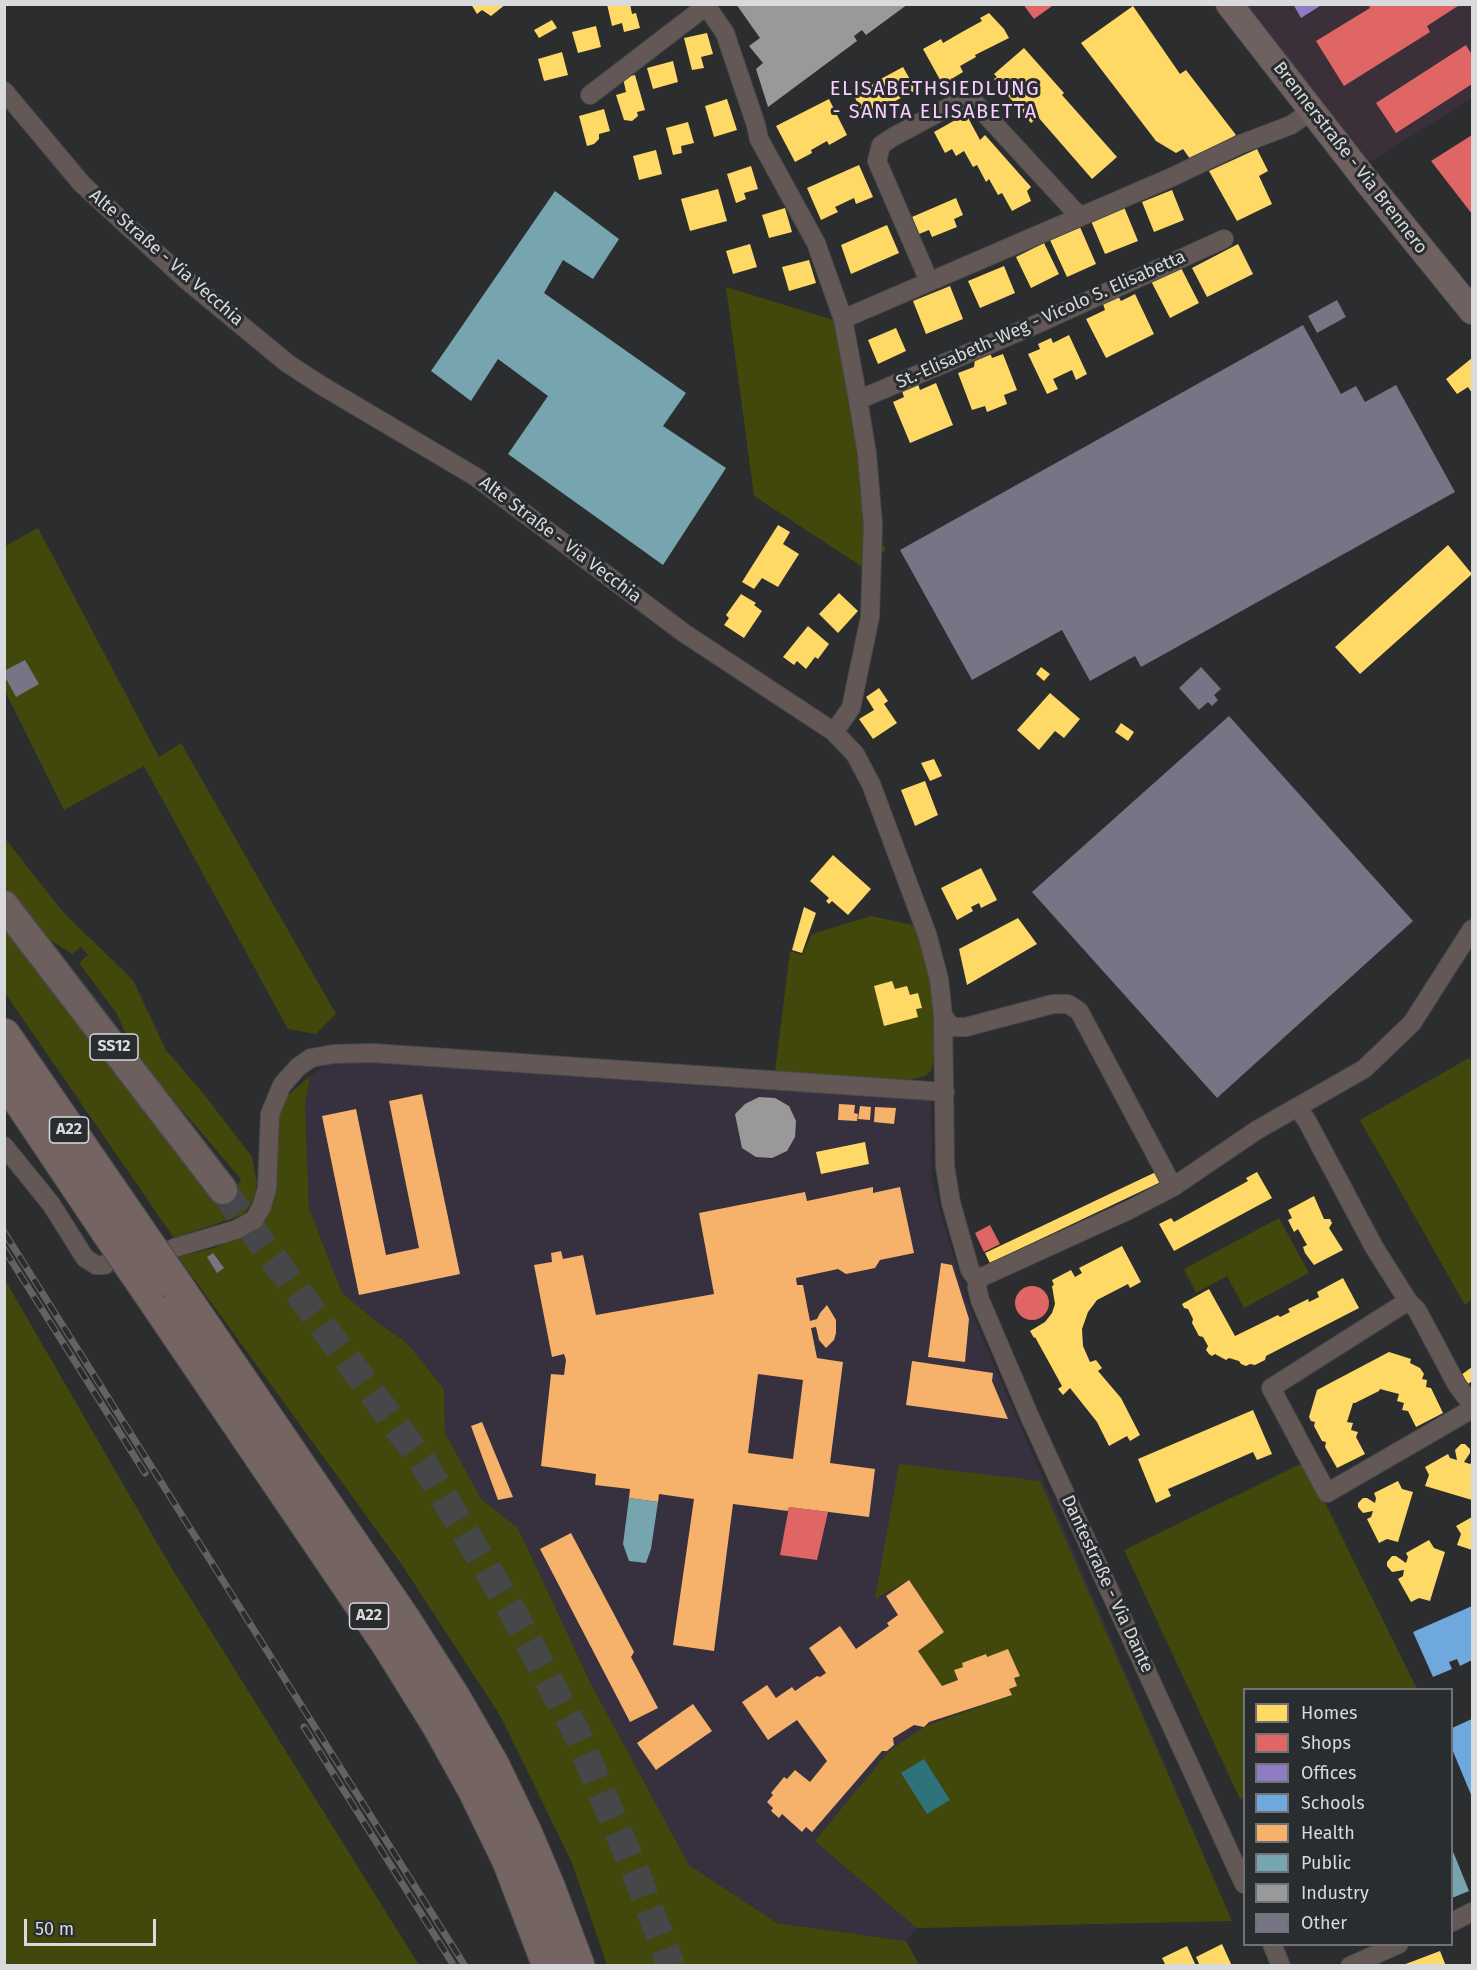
<!DOCTYPE html>
<html>
<head>
<meta charset="utf-8">
<style>
	body { margin:0 }
	#map { position:relative; width:1477px; height:1970px; overflow:hidden; background:#2b2d2f; font-family:"Fira Sans",sans-serif }
	canvas { display:block }
	.frame { position:absolute; inset:0; border:6px solid #d8dadc; pointer-events:none }
	.legend { position:absolute; left:1243px; top:1688px; width:210px; height:258px; box-sizing:border-box; background:#2a2d30; border:2px solid #707275; margin:0; padding:8px 10px; list-style:none; font-size:18px; color:#d8dadc }
	.legend li { display:flex; align-items:center; gap:12px; height:30px }
	.legend b { width:30px; border:2px solid #707275 }
	.scale { position:absolute; left:24px; top:1919px; width:132px; height:27px; box-sizing:border-box; border:3px solid #d8dadc; border-top:0; padding-left:8px; font-size:18px; line-height:21px; white-space:nowrap; color:#d8dadc; -webkit-text-stroke:4px #2a2d30; paint-order:stroke }
</style>
</head>
<body>
<div id="map">
<canvas width="1477" height="1970"></canvas>
<div class="frame"></div>
<ul class="legend">
<li><b style="height:16px;background:#ffd966"></b>Homes</li>
<li><b style="height:16px;background:#e06666"></b>Shops</li>
<li><b style="height:16px;background:#8e7cc3"></b>Offices</li>
<li><b style="height:16px;background:#6fa8dc"></b>Schools</li>
<li><b style="height:16px;background:#f6b26b"></b>Health</li>
<li><b style="height:16px;background:#76a5af"></b>Public</li>
<li><b style="height:16px;background:#999"></b>Industry</li>
<li><b style="height:16px;background:#767485"></b>Other</li>
</ul>
<div class="scale">50 m</div>
</div>
<script>
const context = document.querySelector('canvas').getContext('2d');
context.lineJoin = 'round';
function fill(path, color) { context.fillStyle = color; context.fill(path, 'evenodd'); }
const poly = rows => new Path2D(rows.map(r => 'M' + r).join(''));
function stroke(path, color, width, dash) { context.strokeStyle = color; context.lineWidth = width; context.lineCap = dash ? 'butt' : 'round'; context.setLineDash(dash || []); context.stroke(path); }
function drawText(font, color, halo, rows, align = 'center') {
  context.font = font + ' "Fira Sans",sans-serif'; context.lineWidth = 6; context.setLineDash([]); context.textBaseline = 'middle'; context.strokeStyle = halo; context.fillStyle = color; for (const [text, x, y, turn = 0] of rows) {
    context.save(); context.translate(x, y); context.rotate((+turn || 0) * Math.PI / 180); context.textAlign = isNaN(turn) ? turn : align; if (halo) context.strokeText(text, 0, 0); context.fillText(text, 0, 0); context.restore();
  }
}
fill(poly([
	[1245,5,1472,5,1472,98,1370,162]
]), '#3b2f3a');
fill(poly([
	[361,1061,733,1088,931,1099,932,1182,966,1299,1232,1921,917,1928,906,1941,777,1923,689,1865,591,1684,518,1528,482,1500,445,1433,444,1389,407,1343,377,1322,342,1293,309,1208,305,1106,310,1076,327,1064]
]), '#36303f');
fill(poly([
	[726,287,837,321,881,541,886,550,864,568,754,496],
	[38,528,159,757,181,743,336,1014,316,1034,288,1029,144,766,64,810,5,691,5,546],
	[4,837,63,912,133,980,166,1050,203,1093,252,1157,257,1183,253,1202,243,1215,174,1238,5,993,5,930,211,1199,231,1197,241,1179,134,1054,117,1014,79,963,88,955,81,947,72,954,39,933,5,887],
	[871,916,917,926,934,988,937,1050,931,1070,925,1076,909,1080,775,1071,790,951,802,955,812,934],
	[1469,1058,1472,1063,1472,1300,1465,1305,1360,1120],
	[310,1076,305,1106,309,1208,342,1293,377,1322,407,1343,444,1389,445,1433,482,1500,518,1528,591,1684,689,1865,777,1923,906,1941,919,1965,607,1965,572,1863,501,1717,402,1565,178,1257,214,1248,251,1230,272,1208,276,1188,278,1116,285,1098],
	[1279,1218,1309,1273,1244,1308,1227,1276,1196,1293,1184,1269],
	[4,1278,171,1567,419,1965,5,1965],
	[1305,1462,1417,1689,1244,1690,1244,1797,1240,1799,1124,1550],
	[899,1464,1040,1481,1232,1921,917,1928,815,1841,888,1752,924,1727,1011,1695,1009,1689,1017,1686,1014,1678,1019,1676,1015,1664,1013,1664,1007,1650,987,1657,985,1654,962,1663,963,1667,954,1671,958,1680,942,1686,918,1651,944,1632,909,1580,875,1599]
]), '#42480b');
fill(poly([
	[924,1759,950,1800,927,1814,901,1773]
]), '#2e737a');
fill(poly([
	[471,4,506,4,491,16,482,10,477,14],
	[607,4,630,4,632,14,636,13,640,28,624,32,622,23,612,26],
	[1133,6,1180,74,1186,70,1236,135,1193,163,1183,149,1176,153,1156,141,1081,43],
	[989,13,1004,29,1009,38,975,55,976,57,960,66,963,72,953,78,955,81,944,87,923,49,941,39,943,43,962,32,982,21,980,18],
	[552,20,557,28,539,38,534,30],
	[596,26,601,47,578,53,572,32],
	[707,33,713,54,701,57,704,68,692,70,684,38],
	[1024,48,1064,93,1062,95,1117,157,1092,179,1038,117,1031,123,994,79,997,77,994,74],
	[562,52,568,75,544,81,538,59],
	[673,61,678,82,653,89,647,68],
	[903,67,916,90,865,117,853,94],
	[635,75,645,110,637,112,638,116,632,121,624,120,616,95,626,92,623,78],
	[727,99,737,130,714,137,705,106],
	[829,99,847,135,829,145,827,141,811,150,812,153,795,162,776,126],
	[604,109,610,131,599,134,599,139,594,144,587,146,579,116],
	[966,114,980,140,985,135,1031,187,1027,191,1031,201,1012,211,1002,193,998,195,989,179,986,182,977,165,973,167,964,151,956,156,952,149,945,153,934,132],
	[688,122,694,143,681,146,682,153,673,155,666,128],
	[1257,149,1268,171,1259,176,1272,204,1237,221,1209,171],
	[656,150,662,174,639,180,633,156],
	[859,165,873,197,856,204,854,198,835,207,838,212,821,220,807,188],
	[751,166,758,189,744,193,746,199,736,203,727,174],
	[718,189,727,221,690,231,681,199],
	[1172,190,1184,220,1154,232,1142,202],
	[956,198,963,215,954,219,957,227,932,237,929,230,919,234,912,217],
	[1124,207,1138,241,1105,254,1091,221],
	[785,208,792,232,769,238,762,215],
	[887,225,899,253,851,274,841,245],
	[1080,227,1096,264,1067,277,1050,240],
	[1044,243,1059,274,1031,288,1016,257],
	[750,244,757,267,733,274,726,251],
	[1238,244,1253,274,1207,297,1192,268],
	[809,260,816,283,789,291,782,267],
	[1004,266,1015,293,980,308,968,281],
	[1180,266,1199,303,1170,318,1151,281],
	[950,286,963,319,926,334,913,301],
	[1135,294,1154,334,1106,358,1086,319,1105,310,1103,304,1118,296,1121,301],
	[896,328,906,351,878,364,868,340],
	[1069,335,1087,374,1076,380,1072,370,1053,379,1058,389,1047,394,1028,354,1040,349,1038,344,1051,338,1053,343],
	[990,353,992,358,1003,354,1017,390,1004,395,1007,404,987,412,985,406,972,410,958,373,974,367,975,359],
	[1472,358,1472,393,1468,387,1457,394,1446,379],
	[936,383,953,425,910,443,893,402,904,397,902,391,918,384,920,390],
	[778,525,790,532,783,544,799,554,778,587,762,578,754,589,742,582],
	[1448,545,1472,574,1360,674,1335,647],
	[839,593,858,611,838,633,819,614],
	[741,594,756,603,754,605,762,611,744,638,724,625,729,618,726,615],
	[808,626,829,644,818,659,815,657,806,669,797,661,794,665,783,657],
	[1041,667,1050,674,1044,681,1036,674],
	[879,688,888,701,884,704,897,723,873,739,859,719,874,710,866,697],
	[1050,693,1080,719,1064,738,1055,731,1039,750,1017,730],
	[1121,723,1134,732,1128,741,1115,732],
	[934,759,942,776,930,781,921,763],
	[925,781,938,815,915,826,901,790],
	[833,855,871,889,848,915,832,901,829,904,826,901,829,898,810,881],
	[981,868,997,900,981,908,979,903,971,907,973,911,957,920,941,888],
	[804,907,816,913,802,953,792,950],
	[1018,918,1037,944,967,985,959,949],
	[892,981,895,989,907,986,910,995,918,993,922,1008,916,1009,918,1017,884,1026,874,986],
	[865,1142,869,1164,821,1174,816,1152],
	[1158,1171,1163,1181,990,1263,985,1253],
	[1257,1172,1272,1198,1174,1251,1159,1224,1171,1218,1174,1222,1248,1181,1246,1178],
	[1314,1196,1324,1219,1330,1219,1332,1223,1329,1228,1343,1250,1314,1265,1305,1253,1303,1247,1307,1245,1298,1229,1294,1232,1288,1220,1292,1218,1288,1210],
	[1122,1246,1141,1282,1130,1288,1128,1284,1097,1300,1088,1312,1082,1329,1083,1346,1090,1362,1096,1360,1102,1368,1098,1371,1121,1398,1140,1435,1130,1441,1127,1436,1109,1446,1097,1422,1070,1388,1063,1395,1058,1389,1062,1386,1035,1337,1034,1338,1030,1331,1045,1322,1052,1313,1055,1304,1052,1286,1054,1285,1052,1280,1071,1270,1075,1277,1082,1273,1079,1268],
	[1343,1278,1359,1308,1266,1356,1265,1360,1255,1365,1250,1364,1246,1366,1241,1364,1239,1361,1229,1358,1226,1360,1215,1354,1212,1356,1209,1354,1206,1350,1208,1346,1203,1337,1199,1336,1192,1323,1193,1319,1188,1309,1184,1308,1182,1304,1209,1289,1235,1336,1278,1315,1280,1317,1290,1312,1288,1309,1308,1299,1309,1302,1319,1297,1317,1292],
	[1389,1352,1411,1359,1410,1363,1420,1368,1424,1374,1422,1379,1427,1380,1426,1387,1431,1388,1443,1413,1416,1427,1408,1411,1402,1410,1404,1403,1397,1401,1399,1394,1380,1389,1379,1391,1355,1403,1353,1403,1347,1422,1353,1423,1351,1430,1358,1432,1356,1437,1365,1454,1337,1468,1325,1447,1326,1442,1322,1441,1314,1426,1315,1422,1311,1421,1309,1417,1317,1390],
	[1472,1367,1472,1381,1468,1384,1461,1375],
	[1253,1410,1272,1454,1257,1460,1253,1452,1168,1489,1171,1496,1156,1503,1138,1459],
	[1461,1444,1465,1444,1470,1449,1470,1453,1464,1462,1470,1464,1472,1462,1472,1500,1425,1486,1429,1475,1425,1467,1448,1454,1450,1458,1457,1460,1455,1450],
	[1398,1481,1402,1489,1413,1492,1398,1542,1387,1539,1379,1543,1367,1519,1371,1517,1373,1511,1363,1513,1358,1507,1358,1503,1363,1498,1367,1498,1375,1503,1376,1498,1374,1493],
	[1472,1517,1472,1550,1457,1545,1461,1534,1456,1526],
	[1429,1540,1434,1548,1445,1552,1430,1601,1419,1598,1411,1602,1398,1579,1403,1576,1404,1570,1392,1572,1387,1566,1387,1562,1392,1556,1396,1556,1406,1563,1408,1557,1406,1553],
	[1222,1944,1232,1966,1200,1966,1196,1957],
	[1187,1946,1196,1966,1166,1966,1162,1958],
	[1440,1951,1446,1966,1403,1966,1403,1965]
]), '#ffd966');
fill(poly([
	[1023,4,1055,4,1034,19],
	[1368,4,1461,4,1427,26,1430,32,1344,86,1316,41,1370,8],
	[1466,45,1472,55,1472,84,1396,133,1376,103],
	[1472,135,1472,214,1431,161],
	[990,1225,1000,1244,984,1252,975,1233],
	'1015 1303a17 17 0 1 1 34 0a17 17 0 1 1-34 0Z',
	[789,1507,828,1512,817,1560,780,1555]
]), '#e06666');
fill(poly([
	[1293,4,1323,4,1301,18]
]), '#8e7cc3');
fill(poly([
	[1472,1606,1472,1660,1460,1666,1457,1659,1449,1662,1452,1669,1433,1677,1413,1632],
	[1472,1719,1472,1797,1452,1749,1452,1728]
]), '#6fa8dc');
fill(poly([
	[422,1094,460,1274,359,1295,322,1116,356,1109,386,1255,419,1248,389,1101],
	[839,1104,855,1105,854,1113,858,1114,857,1121,838,1120],
	[860,1106,871,1107,870,1120,858,1119],
	[875,1107,896,1108,894,1124,874,1122],
	[873,1187,873,1193,900,1187,914,1253,880,1260,875,1268,846,1274,838,1269,796,1278,797,1285,803,1285,810,1321,817,1319,820,1313,827,1305,836,1320,836,1333,834,1340,826,1348,819,1340,816,1327,811,1328,817,1358,843,1362,830,1463,875,1469,869,1517,789,1507,788,1511,733,1504,714,1651,673,1645,694,1499,659,1494,658,1502,629,1498,630,1489,595,1485,596,1474,541,1466,551,1374,564,1375,566,1360,564,1354,552,1357,534,1265,552,1262,551,1253,561,1251,563,1259,583,1255,596,1315,714,1294,699,1213,805,1192,807,1201],
	[758,1374,803,1380,793,1459,748,1453],
	[941,1263,952,1265,969,1319,965,1362,928,1357],
	[912,1361,993,1373,992,1381,1008,1419,906,1405],
	[482,1422,513,1497,498,1500,471,1426],
	[571,1533,634,1652,631,1657,658,1708,630,1722,540,1549],
	[909,1580,944,1632,918,1651,942,1686,958,1680,954,1670,963,1667,962,1663,986,1654,987,1657,1008,1649,1020,1676,1014,1678,1017,1686,1009,1689,1012,1695,929,1722,924,1727,914,1725,893,1738,894,1745,887,1751,882,1751,812,1832,806,1827,802,1832,782,1814,779,1818,771,1811,773,1808,767,1802,773,1795,771,1793,784,1777,787,1779,795,1770,810,1782,827,1761,797,1720,768,1740,742,1702,767,1685,776,1698,792,1687,795,1691,817,1676,820,1677,826,1673,809,1648,840,1626,856,1649,889,1626,887,1623,898,1615,886,1596],
	[693,1704,712,1731,656,1770,637,1743]
]), '#f6b26b');
fill(poly([
	[555,191,619,239,593,279,563,260,544,293,686,393,663,426,726,468,663,565,508,454,548,396,498,359,471,401,431,371],
	[629,1498,658,1502,651,1549,646,1563,629,1561,623,1544],
	[1452,1849,1469,1891,1452,1898]
]), '#76a5af');
fill(poly([
	[736,4,908,4,866,35,862,30,854,36,857,41,768,107,756,69,763,63,749,46,760,38],
	[759,1097,775,1098,789,1106,796,1121,795,1137,787,1151,772,1158,756,1157,742,1148,735,1114,745,1104]
]), '#999');
fill(poly([
	[1337,300,1346,317,1317,333,1308,316],
	[1303,325,1341,394,1356,386,1365,402,1396,385,1455,492,1141,667,1135,656,1090,681,1062,630,972,680,900,550],
	[25,660,39,684,16,697,4,675,4,671],
	[1201,667,1221,689,1214,695,1218,700,1212,706,1208,702,1199,710,1179,688],
	[1229,716,1413,921,1217,1098,1032,892],
	[213,1253,224,1268,217,1273,207,1257]
]), '#767485');
stroke(poly([
	[223,1190,422,1461,510,1607,577,1734,640,1883,671,1966]
]), '#454749', 28, [28, 14]);
const street = poly([
	[705,4,725,33,756,125,759,139,816,243,843,319,858,400,867,454,873,525,870,617,851,708,834,732],
	[4,91,82,184,184,278,287,363,319,384,476,477,684,633,834,732,855,754,871,784,927,934,939,979,943,1016,945,1166,951,1203,970,1270,978,1281],
	[590,95,706,6],
	[929,281,877,161,881,145,893,137,962,100,974,102,1080,217],
	[843,319,1170,178,1241,144,1291,125,1311,111],
	[858,400,1037,324,1224,239],
	[943,1016,952,1027,966,1027,1053,1004,1068,1004,1079,1011,1173,1187],
	[1298,1108,1307,1121,1374,1247,1408,1301,1417,1310,1457,1385,1472,1405],
	[4,1146,51,1204,85,1258,96,1265,105,1265],
	[174,1248,235,1230,254,1220,262,1206,267,1188,270,1114,282,1085,298,1067,311,1058,333,1054,373,1053,945,1092],
	[978,1281,977,1288,980,1300,1029,1415,1244,1884],
	[978,1281,982,1277,1129,1210,1173,1187,1257,1130,1364,1069,1412,1023,1472,929],
	[1408,1301,1271,1388,1327,1493,1472,1409],
	[1452,1922,1472,1912],
	[1272,1944,1281,1966],
	[1350,1966,1399,1944]
]);
const secondary = poly([
	[1229,4,1365,179,1472,311]
]);
const primary = poly([
	[4,905,223,1190]
]);
const highway = poly([
	[4,1035,134,1224],
	[4,1077,108,1232],
	[178,1288,403,1618,454,1698,492,1764,525,1832,548,1886,578,1966],
	[147,1289,388,1644,439,1726,475,1791,509,1861,549,1966]
]);
stroke(street, '#48494a', 20);
stroke(secondary, '#48494a', 28);
stroke(primary, '#48494a', 31);
stroke(highway, '#48494a', 35);
stroke(street, '#635856', 18);
stroke(secondary, '#6f615f', 26);
stroke(primary, '#6c5f5d', 28);
stroke(highway, '#746462', 33);
const rail = poly([
	[4,1232,465,1966],
	[4,1249,145,1473],
	[304,1727,454,1966]
]);
stroke(rail, '#666161', 7);
stroke(rail, '#2a2d30', 4.5, [14]);
const highwayBridge = poly([
	[134,1224,178,1288],
	[108,1232,147,1289]
]);
stroke(highwayBridge, '#48494a', 35, []);
stroke(highwayBridge, '#746462', 33);
for (const [x, y, w] of [
	[114,1047,48],
	[69,1130,39],
	[369,1616,39]
]) { const box = new Path2D(); box.roundRect(x - w / 2, y - 13, w, 26, 4.5); context.fillStyle = '#2a2d30'; context.fill(box); stroke(box, '#d8dadc', 1.5); }
drawText('bold 16px', '#d8dadc', null, [
	["SS12",114,1047],
	["A22",69,1130],
	["A22",369,1616]
]);
drawText('18px', '#d8dadc', '#2a2d30', [
	["Brennerstraße - Via Brennero",1350,158,52],
	["Alte Straße - Via Vecchia",166,258,41],
	["St.-Elisabeth-Weg - Vicolo S. Elisabetta",1041,320,-24],
	["Alte Straße - Via Vecchia",560,540,37],
	["Dantestraße - Via Dante",1107,1584,65]
]);
context.letterSpacing = '1.5px';
drawText('20px', '#fbceff', '#2a2d30', [
	["ELISABETHSIEDLUNG",935,89],
	["- SANTA ELISABETTA",935,112]
]);
context.letterSpacing = '0px';
</script>
</body>
</html>
